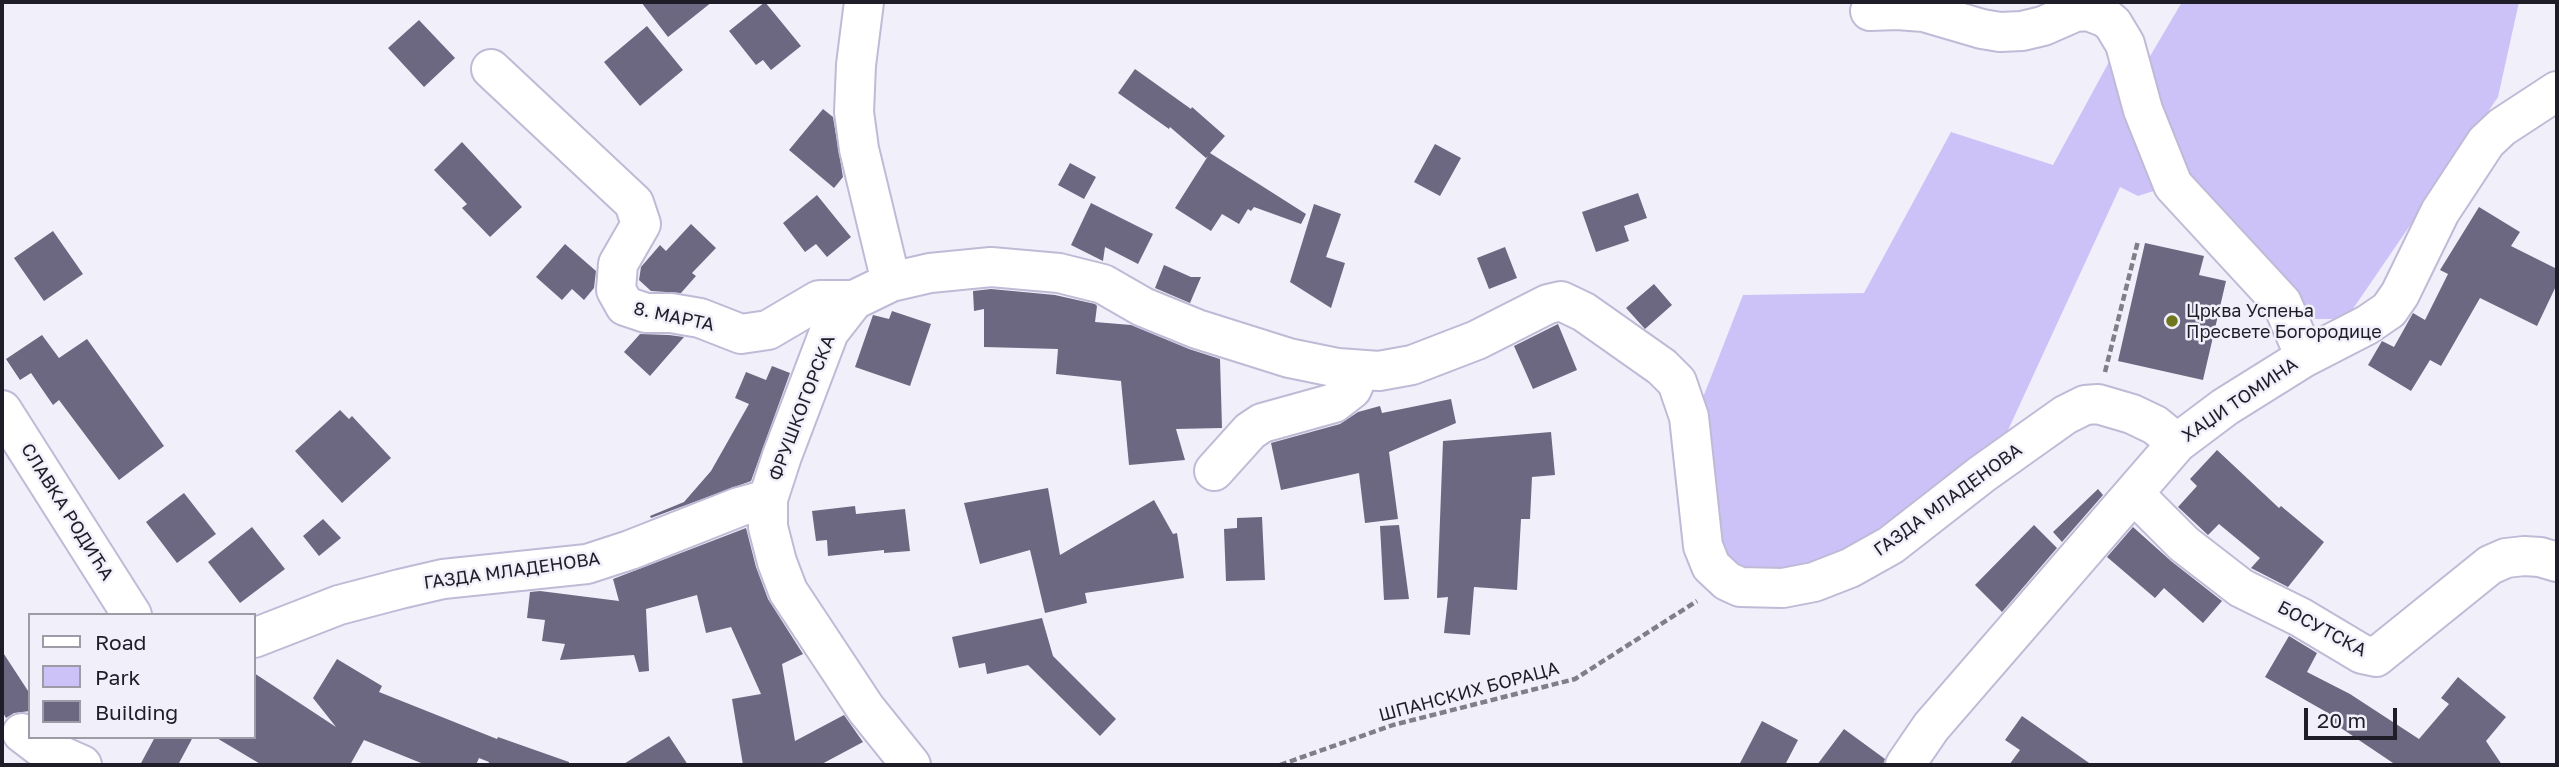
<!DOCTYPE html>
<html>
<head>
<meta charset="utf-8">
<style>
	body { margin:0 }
	#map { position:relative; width:2559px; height:767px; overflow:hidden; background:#f1effa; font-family:"Golos Text",sans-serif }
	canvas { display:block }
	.frame { position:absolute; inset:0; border:4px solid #1f1e28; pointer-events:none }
	.legend { position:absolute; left:28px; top:613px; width:228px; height:126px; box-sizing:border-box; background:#f1effa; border:2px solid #9d9ba6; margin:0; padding:9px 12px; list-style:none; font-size:21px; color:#1f1e28 }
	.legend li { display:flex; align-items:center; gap:14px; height:35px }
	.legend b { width:35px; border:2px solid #9d9ba6 }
	.scale { position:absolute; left:2304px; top:708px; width:93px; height:32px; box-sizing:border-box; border:4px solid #1f1e28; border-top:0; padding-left:9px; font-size:21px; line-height:24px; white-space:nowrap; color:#1f1e28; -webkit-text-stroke:5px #f1effa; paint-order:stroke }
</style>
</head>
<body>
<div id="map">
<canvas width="2559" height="767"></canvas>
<div class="frame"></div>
<ul class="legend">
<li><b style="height:9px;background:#fff"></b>Road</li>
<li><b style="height:19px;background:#ccc2f8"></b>Park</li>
<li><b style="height:19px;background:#6d6881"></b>Building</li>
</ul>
<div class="scale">20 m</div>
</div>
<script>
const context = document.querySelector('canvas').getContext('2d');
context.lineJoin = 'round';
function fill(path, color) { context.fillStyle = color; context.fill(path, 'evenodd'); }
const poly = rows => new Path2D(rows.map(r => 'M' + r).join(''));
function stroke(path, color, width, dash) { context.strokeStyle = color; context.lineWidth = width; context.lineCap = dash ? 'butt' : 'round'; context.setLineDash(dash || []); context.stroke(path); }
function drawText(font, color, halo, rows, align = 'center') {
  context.font = font + ' "Golos Text",sans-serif'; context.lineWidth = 5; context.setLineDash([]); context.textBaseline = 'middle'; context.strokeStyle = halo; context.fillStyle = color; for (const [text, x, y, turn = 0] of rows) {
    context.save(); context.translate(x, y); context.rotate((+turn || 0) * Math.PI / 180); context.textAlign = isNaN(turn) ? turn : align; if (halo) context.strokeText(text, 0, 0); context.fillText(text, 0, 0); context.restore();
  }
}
fill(poly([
	[2182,2,2519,2,2498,97,2346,319,2264,319,2257,290,2166,187,2138,196,2120,187,2003,441,1870,546,1806,566,1753,575,1720,550,1702,400,1743,295,1864,293,1951,132,2053,165,2110,60,2146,63]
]), '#ccc2f8');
fill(poly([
	[641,2,712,2,668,37],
	[765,2,801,46,771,70,763,60,756,65,729,31],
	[419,20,455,58,424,87,388,48],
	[647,26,683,70,640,106,604,62],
	[1135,69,1191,109,1192,107,1225,136,1210,153,1306,214,1301,224,1254,207,1251,211,1248,209,1239,224,1222,214,1211,231,1175,208,1208,156,1206,158,1170,127,1169,129,1118,93],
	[823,109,833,117,843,177,834,188,789,150],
	[462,142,522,207,490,237,462,208,467,204,434,170],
	[1435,144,1461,158,1440,196,1414,182],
	[1070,163,1096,177,1084,199,1058,185],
	[1638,193,1647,218,1624,226,1629,241,1596,252,1582,212],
	[817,195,851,237,827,257,816,244,805,252,783,223],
	[1091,203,1153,234,1138,264,1105,247,1103,261,1071,245],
	[1314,204,1341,214,1326,257,1345,263,1331,308,1290,282],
	[2479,207,2520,232,2511,246,2557,269,2557,284,2537,326,2480,298,2441,366,2430,360,2411,391,2368,365,2382,341,2394,347,2413,313,2425,320,2448,274,2440,270],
	[691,224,716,248,692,273,696,276,681,293,651,291,639,280,641,267,660,245,666,251],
	[53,231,83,274,44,301,14,258],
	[2145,243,2204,256,2199,275,2226,281,2203,380,2118,361],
	[565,244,596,271,594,288,584,300,572,289,562,300,536,277],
	[1505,247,1517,278,1489,289,1477,258],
	[1164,265,1191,277,1201,277,1190,303,1155,288],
	[1654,284,1672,305,1645,329,1626,308],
	[991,289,1055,295,1095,304,1097,306,1095,322,1131,325,1189,349,1220,359,1222,428,1176,429,1185,460,1129,465,1121,381,1056,374,1058,349,984,347,984,309,974,311,973,291],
	[892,311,931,324,910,386,855,367,873,315,889,319],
	[1558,324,1577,370,1533,389,1514,346],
	[640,334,669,335,684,337,650,376,624,352],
	[42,335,59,358,87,339,164,446,119,480,59,400,53,405,31,373,20,380,6,359],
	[772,366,790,373,751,481,651,518,650,516,684,502,711,471,749,404,735,398,746,372,766,380],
	[1451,399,1456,423,1389,452,1398,519,1365,523,1359,473,1281,490,1271,443,1340,424,1358,412,1380,406,1382,413],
	[340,410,349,419,352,416,391,458,342,503,295,451],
	[1551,432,1555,475,1532,477,1530,519,1521,519,1517,590,1474,587,1470,635,1444,633,1448,597,1437,598,1443,441],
	[2217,450,2279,508,2281,506,2324,542,2288,587,2251,568,2260,558,2219,524,2208,535,2178,507,2197,486,2190,479],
	[1048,488,1060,555,1154,500,1173,534,1177,533,1184,578,1085,593,1087,603,1045,613,1030,550,980,564,964,503],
	[2098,489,2103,495,2062,542,2053,532],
	[184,493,216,534,177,563,146,522],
	[855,506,856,514,905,509,910,551,884,553,884,550,828,556,827,540,816,541,812,511],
	[1262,517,1265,580,1226,581,1224,529,1237,528,1237,518],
	[323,519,341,538,319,556,303,536],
	[1399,525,1409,599,1384,600,1380,526],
	[2034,525,2057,548,2002,612,1975,585],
	[252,527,285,569,240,603,208,562],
	[2133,527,2171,561,2222,601,2203,623,2164,588,2155,598,2107,557],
	[746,528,756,567,768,599,803,654,782,664,795,741,844,715,863,742,820,765,743,765,732,699,761,694,731,627,706,633,697,595,646,609,649,671,639,672,634,655,560,660,565,644,542,641,545,620,527,618,530,592,540,591,619,601,613,579],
	[1042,618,1053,656,1116,719,1100,736,1028,665,987,674,985,663,959,668,952,637],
	[2289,636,2317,653,2307,672,2350,694,2419,739,2449,704,2441,698,2458,677,2506,717,2486,741,2502,765,2396,765,2332,722,2335,717,2265,677],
	[2,651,30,694,30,711,14,713,6,718,2,711],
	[337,659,382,686,379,692,497,739,498,737,569,762,569,765,488,765,489,762,479,758,476,765,426,765,364,740,350,765,262,765,215,737,254,737,254,673,336,727,313,698],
	[2022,716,2092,765,2009,765,2020,750,2005,740],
	[1762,721,1798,740,1785,765,1739,765],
	[1844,729,1885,759,1883,765,1817,765],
	[669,736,688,765,622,765],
	[155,737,193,737,178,765,140,765]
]), '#6d6881');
const minor = poly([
	[864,2,856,65,854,112,859,149,891,282,854,300,829,332,782,456,768,499,768,527,777,562,788,591,866,709,911,765],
	[1870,11,1897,10,1924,12,1982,29,2000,32,2022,31,2043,26,2075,12,2088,11,2106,18,2113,24,2125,44,2143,110,2173,185,2282,303,2305,357],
	[491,69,634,203,641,224,618,264,616,290,625,306,646,313,671,313,700,318,741,334,768,330,819,300,854,300],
	[891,282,930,273,991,267,1059,273,1103,284,1143,307,1197,329,1289,358,1338,368,1379,371,1412,365,1477,340,1548,304,1561,301,1584,312,1662,367,1677,382,1689,417,1703,546,1711,566,1727,581,1740,587,1783,588,1814,582,1850,568,1891,545,1982,474,2065,415,2085,405,2098,404,2132,414,2155,425,2177,443],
	[2,410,132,615],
	[1214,471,1250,431,1262,423,1334,403,1352,389,1360,370],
	[2134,494,2184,544,2241,588,2300,617,2362,654,2376,657,2490,565,2506,558,2524,556,2540,557,2557,562],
	[254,638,339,605,400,589,443,579,587,564,630,550,739,507,768,499],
	[22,733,39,746,82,765],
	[1905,765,1931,727,2177,443,2225,407,2305,357,2367,325,2389,310,2400,294,2440,212,2486,142,2502,127,2557,91]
]);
stroke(minor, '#bfbad6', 42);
stroke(poly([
	[2105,372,2138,241],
	[1280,765,1393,725,1575,679,1697,601]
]), '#807e89', 4.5, [7, 3.5]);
stroke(minor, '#fff', 38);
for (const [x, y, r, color] of [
	[2172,321,7,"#70761e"]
]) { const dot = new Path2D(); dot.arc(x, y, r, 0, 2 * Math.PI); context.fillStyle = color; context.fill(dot); stroke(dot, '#f1effa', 2.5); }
drawText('18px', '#1f1e28', '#f1effa', [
	["Црква Успења",2186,311],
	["Пресвете Богородице",2186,332]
], 'left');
drawText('18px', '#1f1e28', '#f1effa', [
	["8. МАРТА",674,317,12],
	["ХАЏИ ТОМИНА",2240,400,-34],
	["ФРУШКОГОРСКА",802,408,-69],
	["ГАЗДА МЛАДЕНОВА",1948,500,-36],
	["СЛАВКА РОДИЋА",67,512,58],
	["ГАЗДА МЛАДЕНОВА",512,571,-8],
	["БОСУТСКА",2322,629,28],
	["ШПАНСКИХ БОРАЦА",1469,692,-15]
]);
</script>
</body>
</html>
